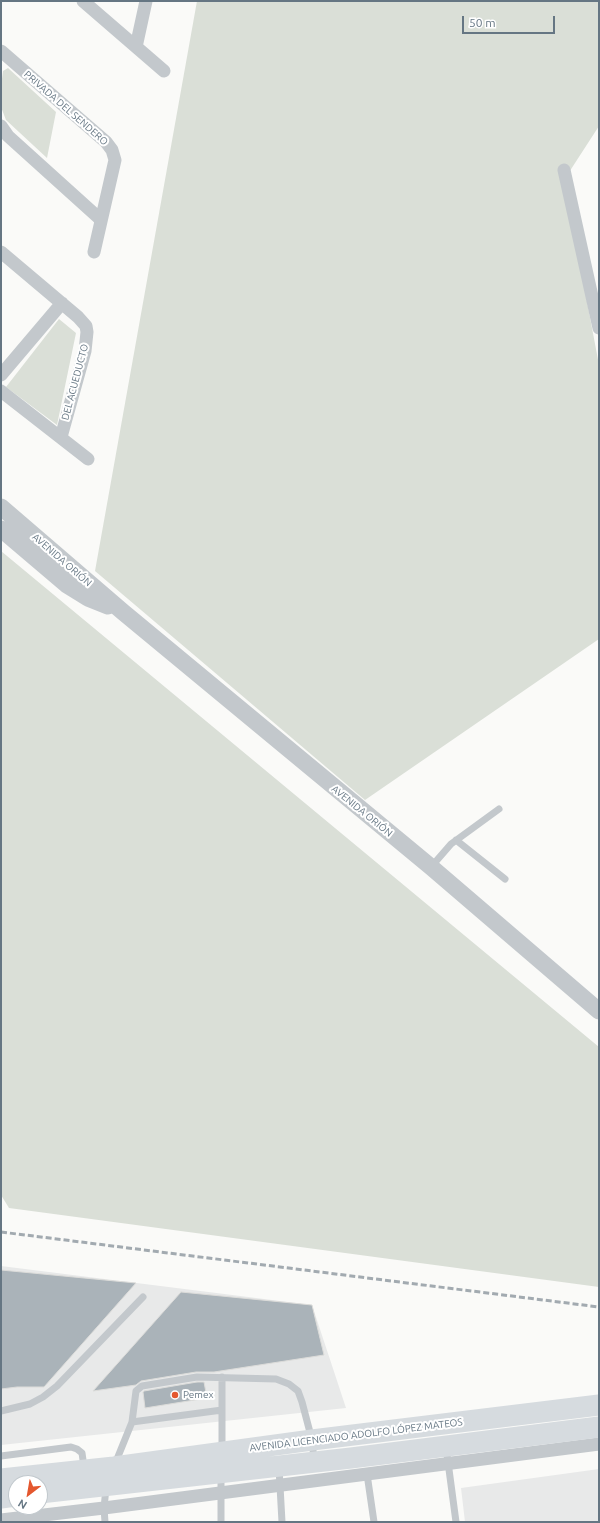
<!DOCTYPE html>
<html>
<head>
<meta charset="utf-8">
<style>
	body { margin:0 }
	#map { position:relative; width:600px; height:1523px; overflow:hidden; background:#fafaf8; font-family:Ubuntu,sans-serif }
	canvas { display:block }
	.frame { position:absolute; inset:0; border:2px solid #657683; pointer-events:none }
	.north { position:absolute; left:8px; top:1475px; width:40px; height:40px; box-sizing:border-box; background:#fff; border:1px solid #c1c8cd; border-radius:50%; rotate:211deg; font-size:11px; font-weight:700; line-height:16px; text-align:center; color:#657683 }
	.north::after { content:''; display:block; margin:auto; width:14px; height:18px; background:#e4572e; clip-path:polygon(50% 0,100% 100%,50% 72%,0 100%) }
	.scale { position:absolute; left:462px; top:16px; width:93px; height:18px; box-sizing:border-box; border:2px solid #657683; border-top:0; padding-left:5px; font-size:12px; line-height:14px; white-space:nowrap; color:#657683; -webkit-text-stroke:3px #fff; paint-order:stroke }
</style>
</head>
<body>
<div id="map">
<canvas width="600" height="1523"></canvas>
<div class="frame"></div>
<div class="north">N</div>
<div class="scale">50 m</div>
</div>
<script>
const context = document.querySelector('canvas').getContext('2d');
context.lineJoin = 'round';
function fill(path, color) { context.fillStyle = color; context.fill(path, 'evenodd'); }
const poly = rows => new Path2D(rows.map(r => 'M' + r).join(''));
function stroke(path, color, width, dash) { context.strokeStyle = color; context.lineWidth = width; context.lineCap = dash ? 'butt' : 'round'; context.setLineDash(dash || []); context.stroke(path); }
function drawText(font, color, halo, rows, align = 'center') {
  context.font = font + ' Ubuntu,sans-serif'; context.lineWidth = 4; context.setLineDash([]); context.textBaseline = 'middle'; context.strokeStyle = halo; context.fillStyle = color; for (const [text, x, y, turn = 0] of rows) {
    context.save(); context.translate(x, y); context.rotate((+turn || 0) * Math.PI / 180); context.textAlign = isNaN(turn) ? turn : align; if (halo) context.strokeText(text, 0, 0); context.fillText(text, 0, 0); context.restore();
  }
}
fill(poly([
	[1,1266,312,1305,346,1408,1,1445],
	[599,1469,599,1522,465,1522,461,1488]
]), '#e8e9e9');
fill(poly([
	[197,1,599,1,599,126,564,180,599,365,599,639,365,800,95,571],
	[8,68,56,112,47,158,6,120,1,107,1,86,3,71],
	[59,319,76,333,57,425,6,387],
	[1,551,599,1047,599,1287,9,1208,1,1195]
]), '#dadfd7');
const building = poly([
	[1,1270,136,1283,44,1387,17,1387,1,1389,1,1270],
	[181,1292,312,1305,324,1355,214,1372,196,1372,141,1381,136,1385,93,1391,181,1292],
	[197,1382,204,1382,207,1398,145,1408,143,1392,144,1391,197,1382]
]);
fill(building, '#aab3b9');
stroke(building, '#dcdcda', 1);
stroke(poly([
	[456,840,505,879],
	[431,867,451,844,499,809],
	[222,1410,222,1377],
	[1,1411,30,1404,43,1397,57,1386,143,1297],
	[132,1422,136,1391,142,1386,197,1377,276,1379,289,1384,298,1391,302,1402,312,1440,314,1460],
	[446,1447,456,1522],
	[1,1456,71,1447,77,1449,82,1453,84,1467],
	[115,1464,132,1422,222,1410,222,1450],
	[279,1468,282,1522],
	[367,1474,374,1522],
	[221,1475,221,1522],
	[27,1507,28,1520],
	[105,1522,104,1508,106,1488]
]), '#c3c8cc', 7);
stroke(poly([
	[83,1,164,71],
	[136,47,146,1],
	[1,51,106,142,112,150,115,160,94,252],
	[1,126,8,136,100,219],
	[564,170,599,328],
	[1,252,78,317,86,326,87,332,85,351,61,437],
	[1,375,62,303],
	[1,391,88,459],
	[1,1520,104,1508,599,1444]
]), '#c3c8cc', 13);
stroke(poly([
	[1,507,123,612,431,867,599,1011],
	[1,529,67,585,88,598,108,606]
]), '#c3c8cc', 17);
stroke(poly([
	[1,1479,114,1467,312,1440,599,1405],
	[40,1493,351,1458,599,1427],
	[1,1498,16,1496]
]), '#d6dbdf', 21);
stroke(poly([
	[1,1232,599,1307]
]), '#a2aab0', 3, [6, 3]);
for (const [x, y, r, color] of [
	[175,1395,4,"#e4572e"]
]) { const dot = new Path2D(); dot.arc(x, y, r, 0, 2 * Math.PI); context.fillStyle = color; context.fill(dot); stroke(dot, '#fff', 1.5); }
drawText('10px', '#657683', '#fff', [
	["PRIVADA DEL SENDERO",66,108,41],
	["DEL ACUEDUCTO",75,382,-75],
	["AVENIDA ORIÓN",62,560,41],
	["AVENIDA ORIÓN",362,811,39],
	["AVENIDA LICENCIADO ADOLFO LÓPEZ MATEOS",356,1435,-7]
]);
drawText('10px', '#657683', '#fff', [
	["Pemex",183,1395]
], 'left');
</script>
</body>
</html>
